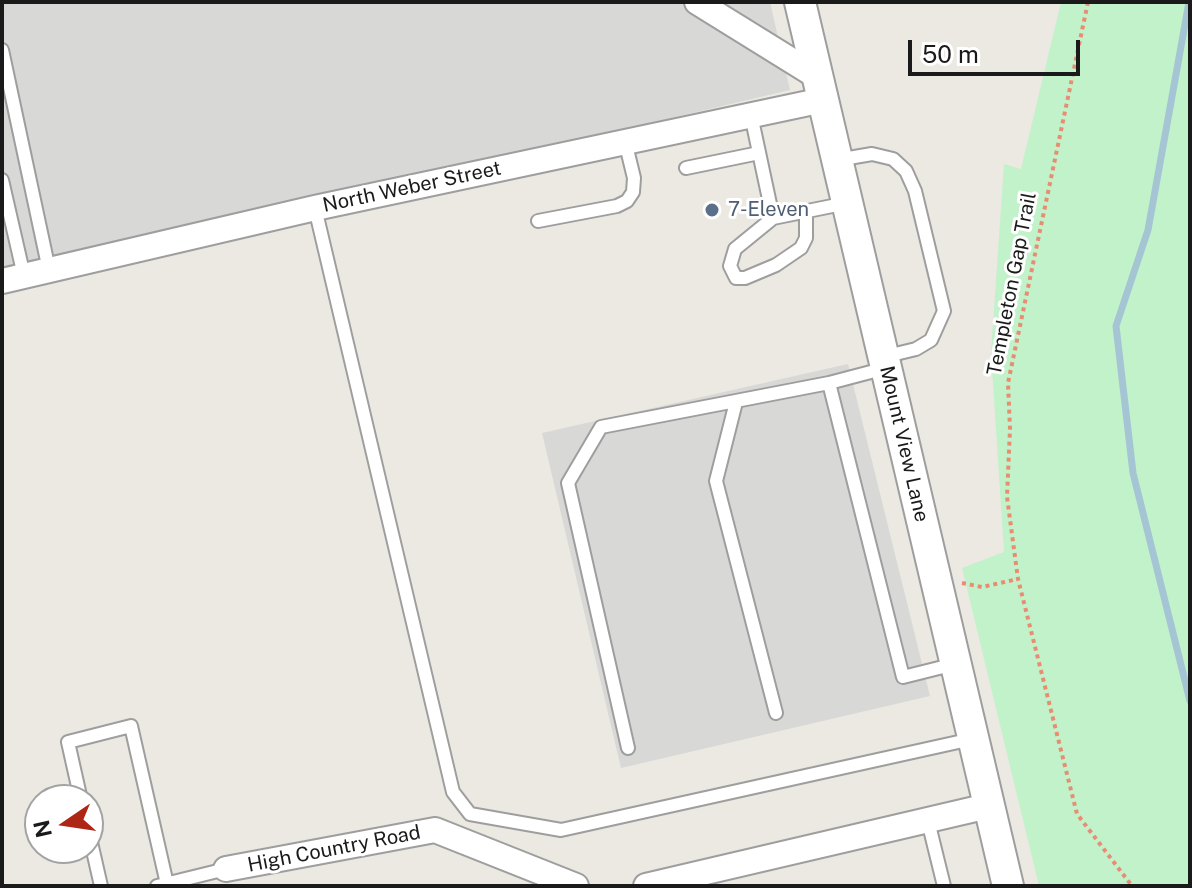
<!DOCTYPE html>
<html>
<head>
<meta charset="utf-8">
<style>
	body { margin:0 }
	#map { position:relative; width:1192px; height:888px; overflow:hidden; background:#ebe9e1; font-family:"Public Sans",sans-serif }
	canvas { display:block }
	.frame { position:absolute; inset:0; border:4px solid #1a1a1a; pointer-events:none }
	.north { position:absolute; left:24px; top:784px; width:80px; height:80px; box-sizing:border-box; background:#fff; border:2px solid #a3a3a3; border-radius:50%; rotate:257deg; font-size:22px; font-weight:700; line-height:32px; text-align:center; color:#1a1a1a }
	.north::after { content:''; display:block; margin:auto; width:28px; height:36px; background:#ae2716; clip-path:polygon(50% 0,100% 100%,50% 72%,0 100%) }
	.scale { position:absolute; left:908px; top:40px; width:172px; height:36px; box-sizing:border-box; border:4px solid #1a1a1a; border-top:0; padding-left:10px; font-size:24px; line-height:28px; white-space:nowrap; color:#1a1a1a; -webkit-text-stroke:6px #fff; paint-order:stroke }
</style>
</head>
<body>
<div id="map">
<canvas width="1192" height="888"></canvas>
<div class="frame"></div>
<div class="north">N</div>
<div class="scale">50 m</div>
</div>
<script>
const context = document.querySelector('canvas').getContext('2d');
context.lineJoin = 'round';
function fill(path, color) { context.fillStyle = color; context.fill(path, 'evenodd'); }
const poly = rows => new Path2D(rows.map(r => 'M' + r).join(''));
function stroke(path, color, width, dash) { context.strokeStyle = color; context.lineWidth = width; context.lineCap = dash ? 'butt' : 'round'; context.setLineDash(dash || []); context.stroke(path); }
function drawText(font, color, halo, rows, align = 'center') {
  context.font = font + ' "Public Sans",sans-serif'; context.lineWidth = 6; context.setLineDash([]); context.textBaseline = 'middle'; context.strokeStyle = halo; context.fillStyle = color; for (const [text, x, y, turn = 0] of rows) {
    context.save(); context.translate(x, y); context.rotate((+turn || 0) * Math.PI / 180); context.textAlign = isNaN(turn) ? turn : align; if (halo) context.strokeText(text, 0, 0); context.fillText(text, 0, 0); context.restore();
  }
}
fill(poly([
	[2,2,770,2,790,90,2,276],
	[848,364,930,696,621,768,542,433]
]), '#d8d8d7');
fill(poly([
	[1061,2,1190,2,1190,886,1039,886,962,568,1004,552,991,353,1004,164,1021,169]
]), '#c1f2ca');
stroke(poly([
	[1189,2,1148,230,1116,326,1133,473,1190,701]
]), '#a6c5d4', 7);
const service = poly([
	[2,50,49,270],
	[751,115,773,218,847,203],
	[837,160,872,154,893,159,906,171,915,191,944,311,931,340,916,349,883,357],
	[686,168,759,153],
	[2,180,24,276],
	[315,208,453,792,470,814,561,830,972,739],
	[773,218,735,249,730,266,736,278,745,278,776,265,801,248,806,238,806,211],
	[538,221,617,206,627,201,633,192,634,178,625,141],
	[829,383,903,677,955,664],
	[736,402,716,481,776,713],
	[628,748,568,483,601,427,829,383,886,368],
	[81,800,68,742,131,726,167,884],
	[928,821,944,886],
	[88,829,101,886],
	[157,886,226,869]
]);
const minor = poly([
	[697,2,818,77],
	[2,281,315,208,823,100],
	[226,869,435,830,576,886],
	[646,886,988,806]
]);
const tertiary = poly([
	[800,2,1008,886]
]);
stroke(service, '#9e9e9e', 16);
stroke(minor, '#9e9e9e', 28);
stroke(tertiary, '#9e9e9e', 34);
stroke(poly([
	[1088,2,1008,383,1010,429,1007,497,1018,579,1077,814,1132,886],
	[962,583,982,587,1018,579]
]), '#e88d74', 4, [4, 4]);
stroke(service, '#fff', 12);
stroke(minor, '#fff', 24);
stroke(tertiary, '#fff', 30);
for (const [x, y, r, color] of [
	[712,210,8,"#5c6f8a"]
]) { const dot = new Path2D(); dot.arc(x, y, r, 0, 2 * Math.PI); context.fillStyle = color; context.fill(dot); stroke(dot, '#fff', 3); }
drawText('20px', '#1a1a1a', '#fff', [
	["North Weber Street",412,187,-12],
	["Templeton Gap Trail",1012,284,-79],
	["Mount View Lane",904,444,77],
	["High Country Road",334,849,-11]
]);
drawText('20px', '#4e5e75', '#fff', [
	["7-Eleven",728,210]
], 'left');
</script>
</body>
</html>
